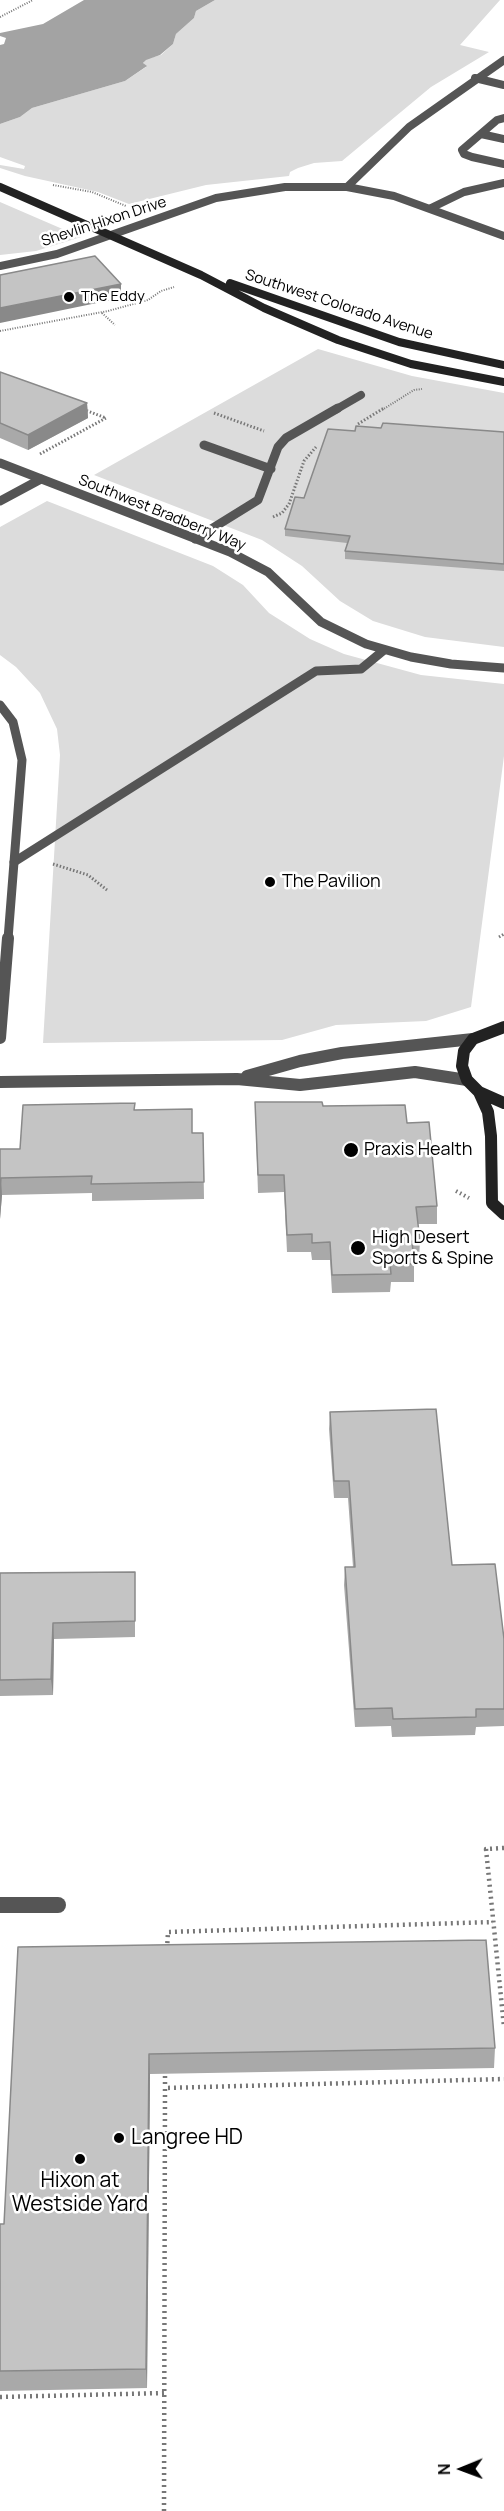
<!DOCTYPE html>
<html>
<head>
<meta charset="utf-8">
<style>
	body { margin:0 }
	#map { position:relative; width:504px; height:2511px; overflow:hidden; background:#fff; font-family:Manrope,sans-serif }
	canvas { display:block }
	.north { position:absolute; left:432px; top:2439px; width:60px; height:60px; -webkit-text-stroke:4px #fff; paint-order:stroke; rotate:269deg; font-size:16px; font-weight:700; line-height:24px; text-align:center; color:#000 }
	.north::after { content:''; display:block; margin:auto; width:21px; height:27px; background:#000; clip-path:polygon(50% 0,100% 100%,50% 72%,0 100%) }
</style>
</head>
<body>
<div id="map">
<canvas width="504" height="2511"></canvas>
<div class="north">N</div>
</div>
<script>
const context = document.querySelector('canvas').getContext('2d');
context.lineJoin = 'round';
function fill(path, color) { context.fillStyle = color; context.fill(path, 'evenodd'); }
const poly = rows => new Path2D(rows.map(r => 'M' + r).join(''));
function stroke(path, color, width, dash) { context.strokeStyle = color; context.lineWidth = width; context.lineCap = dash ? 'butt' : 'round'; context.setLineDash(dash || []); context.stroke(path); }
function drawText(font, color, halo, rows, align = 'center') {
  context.font = font + ' Manrope,sans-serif'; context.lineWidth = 5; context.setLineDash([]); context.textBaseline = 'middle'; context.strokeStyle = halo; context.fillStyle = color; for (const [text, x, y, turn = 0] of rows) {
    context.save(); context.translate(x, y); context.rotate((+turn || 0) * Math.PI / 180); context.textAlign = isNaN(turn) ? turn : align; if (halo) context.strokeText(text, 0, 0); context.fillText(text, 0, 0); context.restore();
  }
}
fill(poly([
	[215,0,500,0,460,45,489,52,431,87,342,161,314,163,298,168,290,172,289,176,206,185,129,204,98,192,25,176,0,168,0,165,24,169,25,166,0,157,0,124,20,117,32,108,125,81,146,67,143,64,146,59,161,55,173,44,176,34,194,18,196,11],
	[0,202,81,237,36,251,0,255],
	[318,349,412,376,504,393,504,647,425,637,373,621,340,601,302,566,262,540,94,475],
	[47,501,213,566,243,585,269,613,310,639,344,654,421,675,504,684,504,756,471,1007,426,1021,336,1025,282,1040,43,1043,60,755,57,729,40,693,16,667,0,655,0,527]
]), '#dcdcdc');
fill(poly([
	[84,0,215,0,196,11,194,18,176,34,173,44,160,55,146,60,143,63,147,66,125,81,32,108,20,117,0,124,0,45,4,44,6,38,0,36,0,33,43,24]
]), '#a3a3a3');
stroke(poly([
	[0,17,33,0],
	[53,185,92,192,126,206],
	[102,313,115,325],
	[0,331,108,311,148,300,161,291,174,287],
	[382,410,414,390,422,389]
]), '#777', 2, [1, 1.5]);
stroke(poly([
	[214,413,264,431],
	[358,424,384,408],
	[40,454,106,418,85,410],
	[273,517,282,513,289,504,304,461,316,447],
	[53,864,88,875,107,890],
	[499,937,504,934]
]), '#777', 3, [1.5, 2]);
stroke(poly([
	[456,1191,469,1198]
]), '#777', 4, [1.5, 3]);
stroke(poly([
	[504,1848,486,1849,504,2027],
	[167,1949,168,1932,493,1922],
	[165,2070,165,2088],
	[0,2397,164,2393],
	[164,2511,165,2088,504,2079]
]), '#777', 4.5, [2, 4]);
stroke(poly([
	[475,78,504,85],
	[504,118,497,120,462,150,464,154,472,157,504,164],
	[481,134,504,139],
	[431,208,464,192,504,183],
	[335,410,361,395]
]), '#555', 8);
stroke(poly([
	[204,445,271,469],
	[0,501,41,479],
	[195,539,258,500,278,447,286,438,338,408],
	[14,862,316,671,361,669,384,650]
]), '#555', 9);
stroke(poly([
	[0,1905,58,1905]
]), '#555', 16);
stroke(poly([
	[347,187,409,127,504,60],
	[0,266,57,254,216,198,285,187,347,187,394,196,504,236]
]), '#555', 8);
stroke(poly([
	[0,463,230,552,268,572,321,622,366,644,411,657,451,664,504,668],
	[0,705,13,722,22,760,8,939]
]), '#555', 9);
stroke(poly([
	[0,1038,8,938],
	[247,1076,300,1061,342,1053,473,1039],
	[0,1082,237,1079,300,1085,415,1072,467,1080]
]), '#555', 12);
stroke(poly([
	[0,187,201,275,264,308,338,340,411,364,504,382],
	[230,283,399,342,504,365]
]), '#222', 8);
stroke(poly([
	[504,1027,473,1039,464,1051,462,1066,467,1080,479,1092,504,1103],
	[479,1092,488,1112,491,1136,492,1203,504,1214]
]), '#222', 12);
fill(poly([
	[0,372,87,403,88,418,28,450,0,438],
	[381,428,504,432,504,571,345,559,345,551,347,543,285,536,285,529,355,431],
	[255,1102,323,1106,407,1123,437,1206,437,1224,418,1224,420,1241,419,1259,414,1259,414,1282,391,1282,390,1292,332,1293,330,1260,312,1260,311,1252,287,1252,284,1192,258,1193],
	[135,1110,192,1133,203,1133,204,1199,92,1201,92,1193,2,1195,0,1219,0,1149,20,1149],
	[330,1412,452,1565,504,1639,504,1726,476,1727,475,1735,392,1737,391,1726,355,1727,344,1585,345,1567,353,1567,348,1498,334,1498,329,1429],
	[135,1572,135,1637,54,1639,53,1695,0,1696,0,1573],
	[18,1947,495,2048,494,2068,150,2074,147,2388,0,2391,0,2224,4,2224]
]), '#a9a9a9');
fill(poly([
	[121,284,121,298,0,323,0,308],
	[87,403,88,418,28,450,28,435],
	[1,1178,2,1195,0,1219,0,1186],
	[53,1623,54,1639,53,1695,51,1679],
	[149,2054,150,2074,147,2388,146,2369]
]), '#898989');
const building = poly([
	[95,256,121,284,0,308,0,275,95,256],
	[0,372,87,403,28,435,0,423,0,372],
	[383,423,504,432,504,564,345,551,350,536,285,529,295,497,304,498,328,429,355,431,356,426,381,428,383,423],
	[255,1102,322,1102,323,1106,405,1105,407,1123,429,1122,437,1206,416,1207,420,1241,412,1241,414,1264,390,1264,391,1274,332,1275,330,1242,312,1243,312,1234,287,1235,284,1175,258,1175,255,1102],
	[135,1103,134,1110,192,1109,192,1133,203,1133,204,1182,91,1184,92,1176,1,1178,0,1186,0,1149,20,1149,23,1105,135,1103],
	[436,1409,452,1565,495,1564,504,1639,504,1709,476,1709,476,1717,393,1719,392,1708,355,1709,345,1567,355,1567,349,1481,334,1481,330,1412,436,1409],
	[135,1572,135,1621,53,1623,51,1679,0,1680,0,1573,135,1572],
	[486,1940,495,2048,149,2054,146,2369,0,2371,0,2224,4,2224,18,1947,486,1940]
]);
fill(building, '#c4c4c4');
stroke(building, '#898989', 1.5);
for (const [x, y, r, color] of [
	[69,297,6,"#000"],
	[270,882,6,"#000"],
	[351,1150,8,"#000"],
	[358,1248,8,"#000"],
	[119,2138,6,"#000"],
	[80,2159,6,"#000"]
]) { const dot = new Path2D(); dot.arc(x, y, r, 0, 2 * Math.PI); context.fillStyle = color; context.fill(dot); stroke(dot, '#fff', 2); }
drawText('15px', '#000', '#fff', [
	["Shevlin Hixon Drive",104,222,-18],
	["Southwest Colorado Avenue",339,305,18],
	["Southwest Bradberry Way",162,513,22]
]);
drawText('15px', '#000', '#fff', [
	["The Eddy",81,297]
], 'left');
drawText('18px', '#000', '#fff', [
	["The Pavilion",282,882],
	["Praxis Health",364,1150],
	["High Desert",372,1238],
	["Sports & Spine",372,1259]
], 'left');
drawText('21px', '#000', '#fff', [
	["Langree HD",131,2138],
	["Hixon at",80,2181,"center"],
	["Westside Yard",80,2205,"center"]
], 'left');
</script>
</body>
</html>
